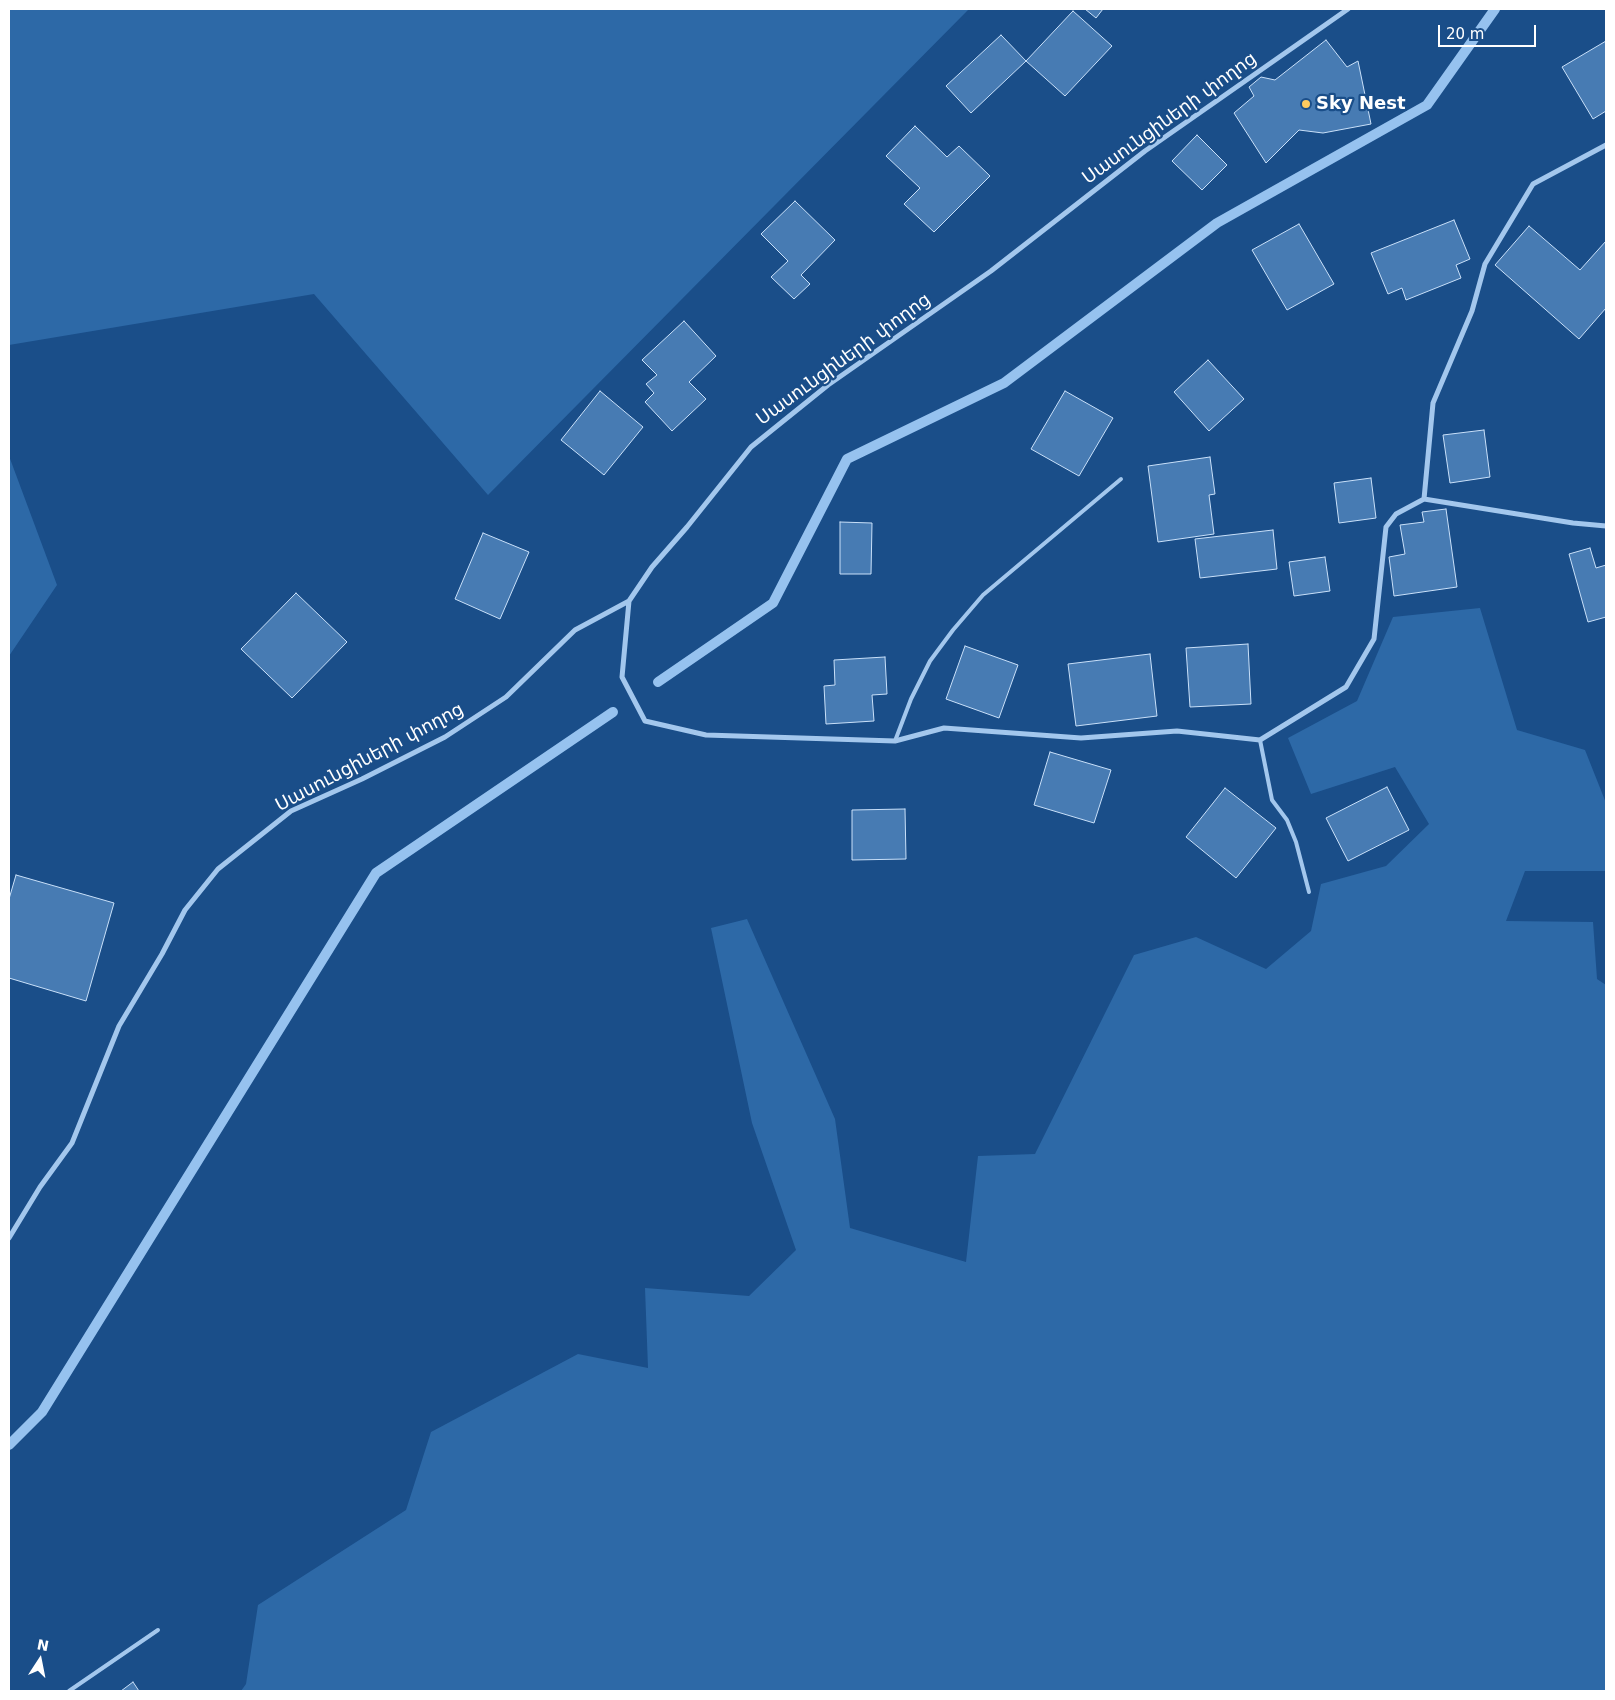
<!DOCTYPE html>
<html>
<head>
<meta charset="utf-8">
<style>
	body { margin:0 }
	#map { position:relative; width:1615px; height:1700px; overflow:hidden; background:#1a4e89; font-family:"DejaVu Sans",sans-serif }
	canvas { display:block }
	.frame { position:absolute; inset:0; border:10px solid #fff; pointer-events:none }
	.north { position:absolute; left:15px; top:1635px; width:50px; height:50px; -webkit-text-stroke:4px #1a4e89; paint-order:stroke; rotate:11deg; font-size:14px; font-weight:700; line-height:20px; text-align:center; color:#fff }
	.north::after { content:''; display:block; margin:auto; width:18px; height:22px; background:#fff; clip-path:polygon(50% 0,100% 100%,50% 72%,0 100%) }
	.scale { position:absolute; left:1438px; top:25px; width:98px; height:22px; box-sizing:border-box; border:2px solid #fff; border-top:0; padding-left:6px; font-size:15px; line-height:18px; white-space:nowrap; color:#fff; -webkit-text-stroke:4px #1a4e89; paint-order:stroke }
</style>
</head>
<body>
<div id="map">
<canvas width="1615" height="1700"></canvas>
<div class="frame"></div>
<div class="north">N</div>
<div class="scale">20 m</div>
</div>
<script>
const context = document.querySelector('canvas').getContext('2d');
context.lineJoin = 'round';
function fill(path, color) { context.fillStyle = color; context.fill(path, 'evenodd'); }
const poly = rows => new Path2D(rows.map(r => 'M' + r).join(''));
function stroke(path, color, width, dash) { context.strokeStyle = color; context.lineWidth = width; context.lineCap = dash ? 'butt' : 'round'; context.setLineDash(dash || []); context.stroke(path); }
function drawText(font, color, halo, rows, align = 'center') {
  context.font = font + ' "DejaVu Sans","Noto Sans Armenian",sans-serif'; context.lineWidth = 4.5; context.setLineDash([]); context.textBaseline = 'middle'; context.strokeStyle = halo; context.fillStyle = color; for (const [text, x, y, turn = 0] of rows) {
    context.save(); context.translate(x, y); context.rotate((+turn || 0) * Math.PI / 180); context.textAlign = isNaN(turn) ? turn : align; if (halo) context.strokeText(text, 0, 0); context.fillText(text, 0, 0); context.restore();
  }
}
fill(poly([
	[9,9,969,9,488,495,314,294,9,345],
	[9,456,57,585,9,656],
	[1480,608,1517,730,1585,750,1606,803,1606,871,1525,871,1506,921,1593,922,1597,979,1606,985,1606,1691,241,1691,246,1684,258,1605,406,1510,431,1432,578,1354,648,1368,645,1288,749,1296,796,1250,752,1123,711,928,747,919,835,1119,850,1228,966,1262,978,1156,1035,1154,1134,955,1196,937,1266,969,1311,931,1321,884,1386,866,1429,824,1395,767,1311,794,1288,738,1357,701,1393,617]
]), '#2d69a7');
stroke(poly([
	[658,682,773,603,847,459,1004,383,1217,223,1427,105,1495,9],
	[9,1445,42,1412,376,873,613,712]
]), '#96c2ef', 10);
const building = poly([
	[1085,9,1103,9,1096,18,1085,9],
	[1073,11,1112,46,1065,96,1026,61,1073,11],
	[1001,35,1026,61,971,113,946,86,1001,35],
	[1326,40,1347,67,1358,61,1371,124,1323,133,1299,130,1266,163,1234,113,1254,96,1249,87,1261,77,1275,80,1326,40],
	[1606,41,1606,111,1593,119,1562,67,1606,41],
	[915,126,947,157,959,146,990,176,934,232,904,204,920,188,886,156,915,126],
	[1197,135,1227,165,1202,190,1172,161,1197,135],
	[795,201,835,240,801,275,810,284,794,299,771,277,788,261,761,234,795,201],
	[1454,220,1470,259,1456,265,1461,278,1406,300,1402,288,1388,294,1371,253,1454,220],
	[1299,224,1334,284,1287,310,1252,250,1299,224],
	[1529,226,1580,270,1606,241,1606,308,1579,339,1495,265,1529,226],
	[684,321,716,356,689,382,706,399,672,431,645,402,654,393,646,384,657,375,642,360,684,321],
	[1208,360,1244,399,1209,431,1174,392,1208,360],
	[600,391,643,427,604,475,561,440,600,391],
	[1065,391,1113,418,1079,476,1031,449,1065,391],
	[1484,430,1490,477,1450,483,1443,435,1484,430],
	[1210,457,1215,494,1209,495,1214,534,1158,542,1148,466,1210,457],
	[1371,478,1376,518,1339,523,1334,483,1371,478],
	[1446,509,1457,587,1394,596,1389,557,1405,554,1400,525,1424,522,1422,512,1446,509],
	[840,522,872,523,871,574,840,574,840,522],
	[1273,530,1277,569,1200,578,1195,539,1273,530],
	[483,533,529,552,500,619,455,599,483,533],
	[1590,548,1596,568,1606,565,1606,617,1588,622,1569,554,1590,548],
	[1325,557,1330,591,1294,596,1289,562,1325,557],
	[296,593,347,642,292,698,241,649,296,593],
	[1248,644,1251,704,1190,707,1186,648,1248,644],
	[965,646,1018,665,999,718,946,699,965,646],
	[1150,654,1157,716,1076,726,1068,664,1150,654],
	[885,657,887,694,872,695,874,721,826,724,824,686,835,685,834,660,885,657],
	[1050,752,1111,770,1094,823,1034,805,1050,752],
	[1387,787,1409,830,1348,861,1326,818,1387,787],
	[1225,788,1276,828,1236,878,1186,837,1225,788],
	[905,809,906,859,852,860,852,810,905,809],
	[16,875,114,903,86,1001,9,978,9,899,16,875],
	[133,1682,139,1691,121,1691,133,1682]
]);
fill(building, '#477bb3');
stroke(building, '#c9e0f9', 1);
stroke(poly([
	[1260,740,1272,800,1287,820,1296,842,1309,892],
	[895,741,911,699,930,661,953,630,983,595,1121,479],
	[69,1691,158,1630]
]), '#a3c7ed', 4);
stroke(poly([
	[1424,499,1573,523,1606,526],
	[629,601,622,677,645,721,706,735,895,741,944,728,1081,738,1177,731,1260,740,1346,687,1374,639,1386,527,1396,514,1424,499,1433,403,1472,311,1485,264,1533,184,1606,145],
	[9,1238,40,1187,72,1143,119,1026,162,954,185,910,218,869,291,811,362,779,445,737,506,697,575,630,629,601,652,567,687,527,751,447,828,385,991,271,1145,151,1348,9]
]), '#a3c7ed', 5);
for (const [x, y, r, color] of [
	[1306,104,5,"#ffcb5f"]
]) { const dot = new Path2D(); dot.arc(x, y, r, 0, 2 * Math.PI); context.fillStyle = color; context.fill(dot); stroke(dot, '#1a4e89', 2); }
drawText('bold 18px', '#fff', '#1a4e89', [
	["Sky Nest",1316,104]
], 'left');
drawText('18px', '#fff', '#1a4e89', [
	["Սասունցիների փողոց",1170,119,-36],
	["Սասունցիների փողոց",844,360,-36],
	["Սասունցիների փողոց",370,758,-28]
]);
</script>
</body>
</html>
